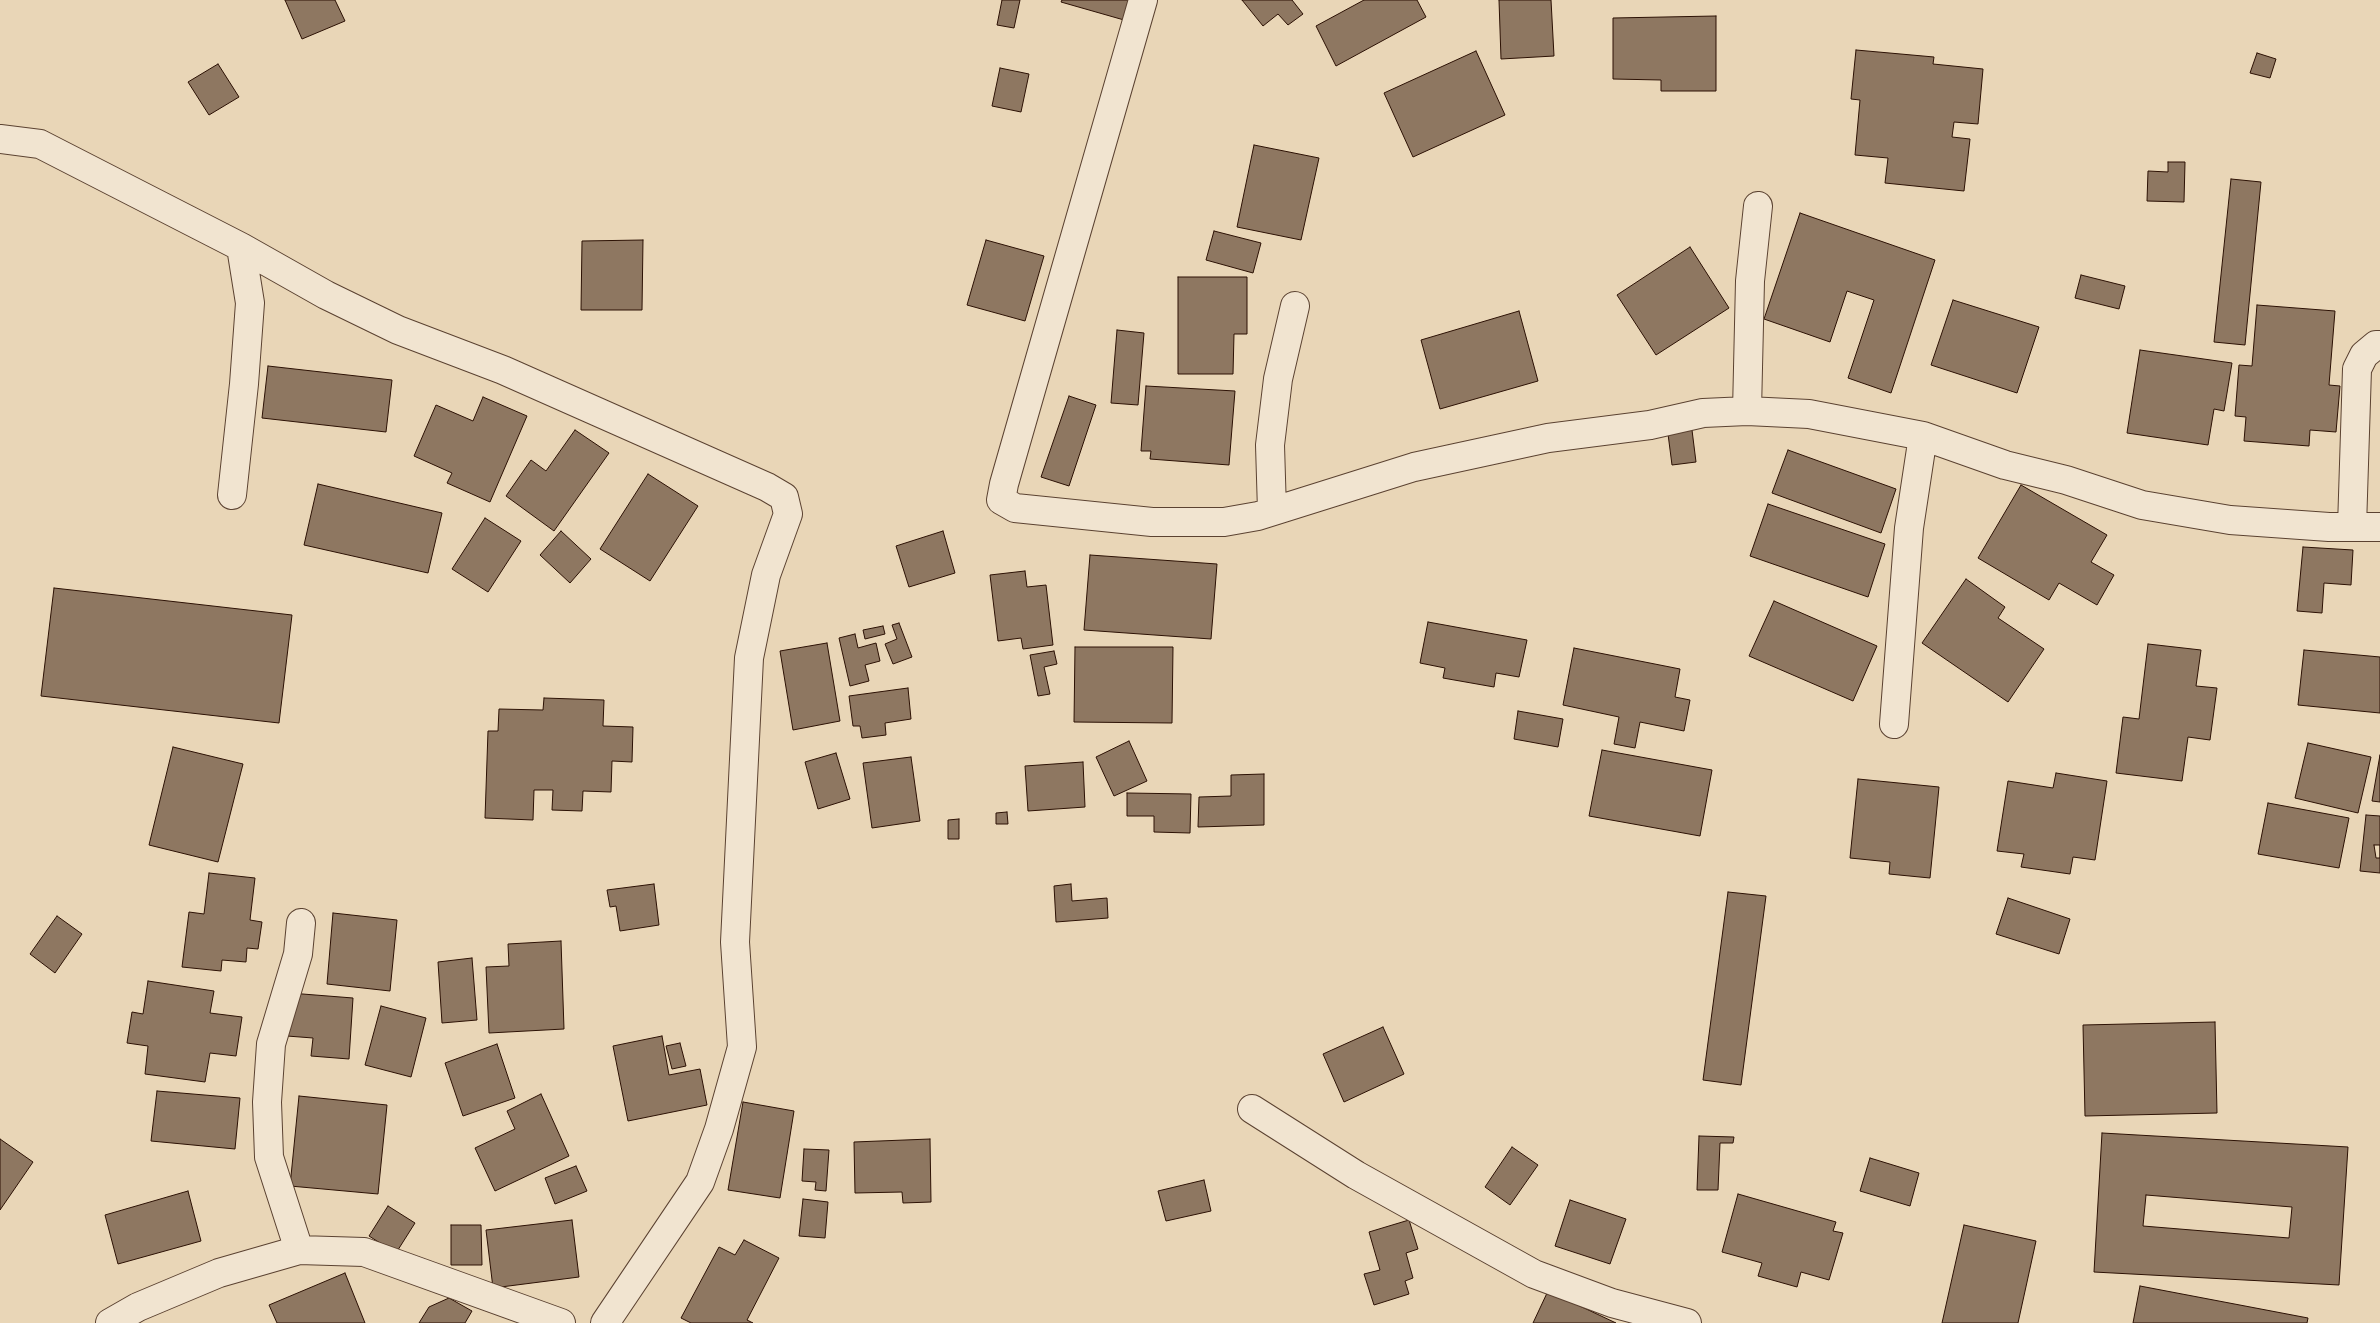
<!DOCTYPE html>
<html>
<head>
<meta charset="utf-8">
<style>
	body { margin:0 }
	canvas { display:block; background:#e9d6b7 }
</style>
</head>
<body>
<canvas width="2380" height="1323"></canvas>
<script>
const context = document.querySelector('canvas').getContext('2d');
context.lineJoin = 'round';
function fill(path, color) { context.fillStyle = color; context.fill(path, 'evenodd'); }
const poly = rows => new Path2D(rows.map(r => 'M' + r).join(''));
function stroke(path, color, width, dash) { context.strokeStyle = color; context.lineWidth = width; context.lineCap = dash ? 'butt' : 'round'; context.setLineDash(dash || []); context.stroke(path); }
const building = poly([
	[285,0,335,0,345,21,302,39,285,0],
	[1002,0,1020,0,1014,28,997,25,1002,0],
	[1062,0,1130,0,1124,20,1061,2,1062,0],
	[1242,0,1292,0,1303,14,1288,25,1278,14,1263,26,1242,0],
	[1364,0,1417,0,1426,17,1336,66,1316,26,1364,0],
	[1499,0,1551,0,1554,56,1501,59,1499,0],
	[1716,16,1716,91,1661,91,1661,80,1613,79,1613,18,1716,16],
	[1856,50,1934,57,1933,64,1983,69,1978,124,1954,122,1952,137,1970,139,1964,191,1885,183,1888,158,1855,155,1860,100,1851,99,1856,50],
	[1476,51,1505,115,1413,157,1384,93,1476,51],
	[2257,53,2276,59,2270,78,2250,73,2257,53],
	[218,64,239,97,209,115,188,82,218,64],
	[1000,68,1029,74,1021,112,992,106,1000,68],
	[1254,145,1319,158,1301,240,1237,227,1254,145],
	[2168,162,2185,162,2184,202,2147,201,2148,171,2168,172,2168,162],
	[2231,179,2261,182,2245,345,2214,342,2231,179],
	[1800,213,1935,260,1891,393,1848,378,1874,300,1847,291,1830,342,1764,319,1800,213],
	[1214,231,1261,243,1253,273,1206,260,1214,231],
	[643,240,642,310,581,310,582,241,643,240],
	[986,240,1044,256,1025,321,967,305,986,240],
	[1690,247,1729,308,1656,355,1617,295,1690,247],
	[2081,275,2125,286,2119,309,2075,298,2081,275],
	[1178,277,1247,277,1247,334,1234,334,1233,374,1178,374,1178,277],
	[1953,300,2039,327,2017,393,1931,365,1953,300],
	[2257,305,2335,311,2329,385,2340,386,2336,432,2310,430,2309,446,2244,441,2246,417,2235,416,2239,365,2252,366,2257,305],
	[1519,311,1538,381,1440,409,1421,340,1519,311],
	[1117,330,1144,333,1138,405,1111,403,1117,330],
	[2140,350,2232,363,2224,411,2214,409,2208,445,2127,433,2140,350],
	[268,366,392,380,386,432,262,418,268,366],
	[1146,386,1235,391,1229,465,1150,459,1151,451,1141,451,1146,386],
	[1069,396,1096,405,1069,486,1041,477,1069,396],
	[483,397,527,416,490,502,447,483,452,473,414,456,436,405,473,421,483,397],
	[575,430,609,453,554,531,506,496,531,460,546,471,575,430],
	[1692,430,1696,462,1672,465,1668,434,1692,430],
	[1788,450,1896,489,1881,533,1772,493,1788,450],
	[648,474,698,506,650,581,600,549,648,474],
	[318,484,442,513,428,573,304,545,318,484],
	[2021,485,2107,535,2091,562,2114,575,2097,605,2059,583,2049,600,1978,558,2021,485],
	[1768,504,1885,544,1868,597,1750,556,1768,504],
	[485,518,521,541,488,592,452,569,485,518],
	[561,531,591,559,570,583,540,555,561,531],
	[943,531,955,573,909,587,896,546,943,531],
	[2303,547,2353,550,2351,585,2324,583,2322,613,2297,611,2303,547],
	[1090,555,1217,564,1211,639,1084,630,1090,555],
	[1025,571,1027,587,1046,585,1053,645,1023,649,1021,638,998,641,990,575,1025,571],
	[1966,579,2005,607,1998,618,2044,649,2008,702,1922,643,1966,579],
	[54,588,292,615,279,723,41,696,54,588],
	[1774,601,1877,646,1853,701,1749,656,1774,601],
	[1428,622,1527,640,1519,677,1496,673,1494,687,1443,678,1445,668,1420,663,1428,622],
	[899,623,912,657,893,664,885,644,897,639,892,625,899,623],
	[883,626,885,634,865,639,863,630,883,626],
	[855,634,858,648,876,643,880,661,865,665,869,681,850,686,839,638,855,634],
	[827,643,840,721,793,730,780,651,827,643],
	[2148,644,2201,650,2196,686,2217,688,2210,740,2188,737,2182,781,2116,773,2123,717,2139,719,2148,644],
	[1075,647,1173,647,1172,723,1074,722,1075,647],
	[1574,648,1680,669,1675,697,1690,700,1684,731,1640,722,1635,748,1614,744,1619,717,1563,705,1574,648],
	[2304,650,2380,657,2380,713,2298,705,2304,650],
	[1054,651,1057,664,1044,667,1050,694,1038,696,1030,655,1054,651],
	[908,688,911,719,885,723,886,735,862,738,860,726,853,726,849,696,908,688],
	[544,698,604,700,603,726,633,727,632,762,612,761,611,792,583,791,582,811,552,810,553,790,534,790,533,820,485,818,488,731,498,731,499,709,543,710,544,698],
	[1518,711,1563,719,1558,747,1514,739,1518,711],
	[1129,741,1147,781,1114,796,1096,757,1129,741],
	[2308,743,2371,757,2358,813,2295,798,2308,743],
	[173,747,243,764,218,862,149,845,173,747],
	[1602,750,1712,770,1700,836,1589,816,1602,750],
	[836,753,850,799,818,809,805,762,836,753],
	[2380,755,2380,802,2372,801,2380,755],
	[911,757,920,821,872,828,863,763,911,757],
	[1083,762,1085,807,1028,811,1025,766,1083,762],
	[2056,773,2107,781,2095,860,2073,857,2070,874,2021,867,2024,854,1997,851,2008,781,2053,788,2056,773],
	[1264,774,1264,825,1198,827,1199,797,1231,796,1231,775,1264,774],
	[1858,779,1939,787,1930,878,1889,874,1890,862,1850,858,1858,779],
	[1127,793,1191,794,1190,833,1154,832,1154,816,1127,816,1127,793],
	[2268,803,2349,818,2339,868,2258,854,2268,803],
	[1007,812,1008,824,996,824,996,813,1007,812],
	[2366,815,2380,816,2380,873,2360,871,2366,815],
	[959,819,959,839,948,839,948,820,959,819],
	[2374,845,2380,845,2380,858,2376,858,2374,845],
	[209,873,255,878,250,920,262,922,258,949,247,948,246,962,222,960,221,971,182,967,189,912,204,914,209,873],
	[654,884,659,925,620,931,616,906,610,907,607,890,654,884],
	[1071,884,1072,901,1107,898,1108,918,1056,922,1054,886,1071,884],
	[1728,892,1766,896,1741,1085,1703,1080,1728,892],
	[2008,898,2070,919,2059,954,1996,934,2008,898],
	[333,913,397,920,390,991,327,984,333,913],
	[57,916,82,934,55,973,30,954,57,916],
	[561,941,564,1029,489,1033,486,967,509,966,508,944,561,941],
	[472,958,477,1020,442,1023,438,962,472,958],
	[148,981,214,991,210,1013,242,1017,236,1056,210,1053,205,1082,145,1074,148,1046,127,1043,132,1012,143,1014,148,981],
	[290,993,353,998,349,1059,311,1056,313,1038,287,1036,290,993],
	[381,1006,426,1018,411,1077,365,1065,381,1006],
	[2215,1022,2217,1113,2085,1116,2083,1025,2215,1022],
	[1383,1027,1404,1074,1344,1102,1323,1054,1383,1027],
	[662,1036,669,1075,700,1069,707,1105,628,1121,613,1046,662,1036],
	[680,1043,686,1066,672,1069,666,1046,680,1043],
	[497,1044,515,1098,463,1116,445,1063,497,1044],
	[157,1091,240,1098,235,1149,151,1141,157,1091],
	[541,1094,569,1156,495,1191,475,1148,515,1129,507,1111,541,1094],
	[299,1096,387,1105,378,1194,290,1186,299,1096],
	[743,1102,794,1111,780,1198,728,1190,743,1102],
	[2102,1133,2348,1147,2339,1285,2094,1272,2102,1133],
	[2146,1195,2292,1207,2289,1238,2143,1226,2146,1195],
	[1699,1136,1734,1137,1733,1143,1720,1143,1718,1190,1697,1190,1699,1136],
	[0,1139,33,1162,0,1210,0,1139],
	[930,1139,931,1202,903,1203,902,1192,855,1193,854,1142,930,1139],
	[1512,1147,1538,1165,1510,1205,1485,1187,1512,1147],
	[804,1149,829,1150,826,1191,815,1190,816,1182,802,1181,804,1149],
	[1870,1158,1919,1173,1910,1206,1860,1191,1870,1158],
	[576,1166,587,1191,555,1204,545,1178,576,1166],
	[1204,1180,1211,1211,1166,1221,1158,1191,1204,1180],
	[188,1191,201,1241,118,1264,105,1215,188,1191],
	[1738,1194,1836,1222,1833,1231,1843,1233,1829,1280,1801,1272,1797,1287,1758,1276,1762,1263,1722,1252,1738,1194],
	[803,1199,828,1202,825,1238,799,1236,803,1199],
	[1570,1200,1626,1219,1610,1264,1555,1246,1570,1200],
	[388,1206,415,1223,396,1253,369,1236,388,1206],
	[572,1220,579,1277,493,1288,486,1230,572,1220],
	[1409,1220,1418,1249,1406,1253,1413,1278,1405,1281,1409,1294,1374,1305,1364,1274,1380,1270,1369,1232,1409,1220],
	[451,1225,481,1225,482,1265,451,1265,451,1225],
	[1964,1225,2036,1241,2018,1323,1942,1323,1964,1225],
	[744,1240,779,1258,747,1320,753,1323,691,1323,681,1318,719,1247,735,1255,744,1240],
	[345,1273,365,1323,277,1323,269,1305,345,1273],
	[2140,1286,2308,1318,2307,1323,2133,1323,2140,1286],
	[1548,1291,1616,1323,1533,1323,1548,1291],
	[449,1298,472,1311,465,1323,419,1323,429,1307,449,1298]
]);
fill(building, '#8e7761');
stroke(building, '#2c1104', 1);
const minor = poly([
	[1143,0,1004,484,1001,500,1015,508,1152,522,1224,522,1258,516,1414,467,1548,438,1650,425,1703,413,1747,411,1809,414,1923,436,2005,465,2066,480,2142,505,2230,520,2329,527,2380,527],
	[0,139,40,144,241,247,326,295,398,330,503,370,767,487,784,497,788,514,766,575,749,658,735,942,742,1047,719,1129,700,1182,605,1323],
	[1747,411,1750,281,1758,206],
	[232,495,244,384,250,303,241,247],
	[1272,511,1270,445,1278,379,1295,306],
	[2352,527,2357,369,2364,355,2376,345,2380,345],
	[1894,724,1909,528,1923,436],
	[1252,1109,1356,1175,1534,1274,1612,1303,1687,1323],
	[299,1250,269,1157,267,1102,271,1044,298,954,301,923],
	[110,1323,138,1307,219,1273,299,1250,364,1252,561,1323]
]);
stroke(minor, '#5b4231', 30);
stroke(minor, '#f1e4d0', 28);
</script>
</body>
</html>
